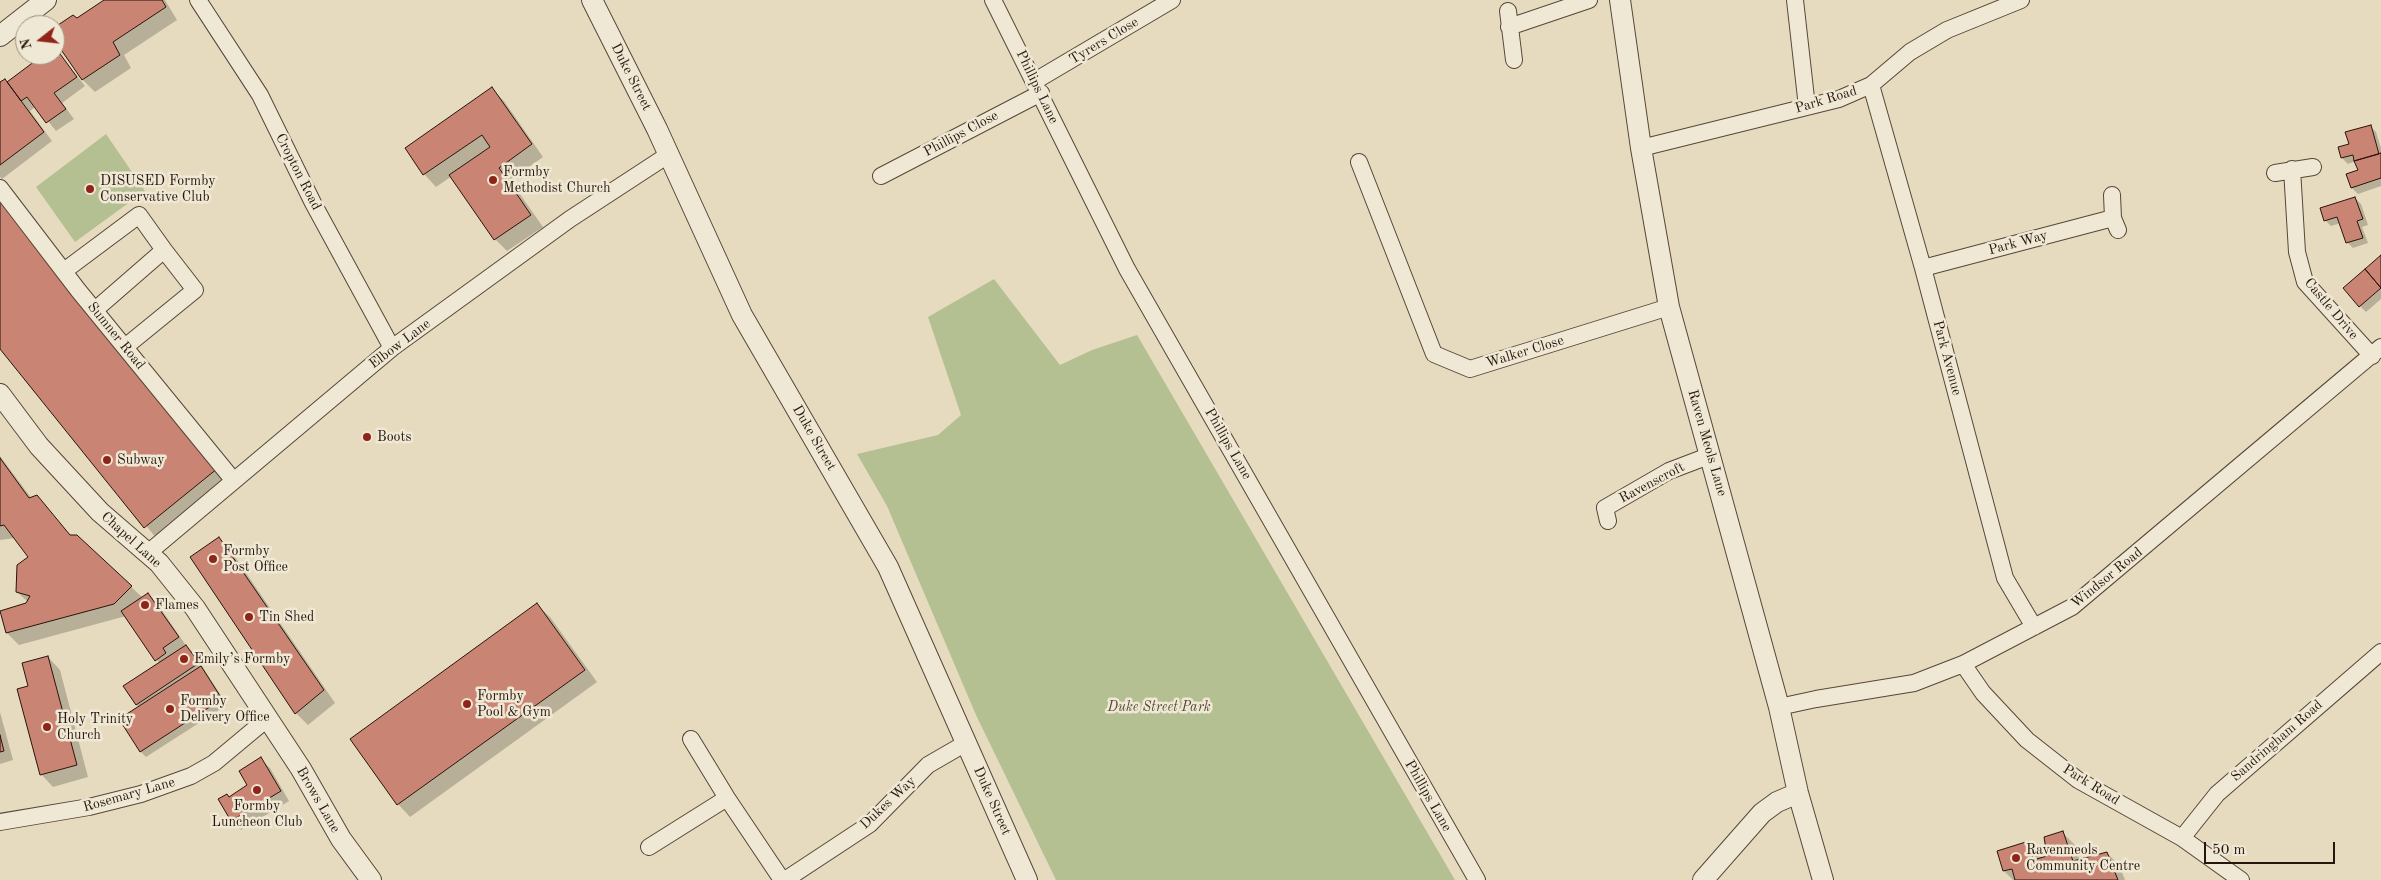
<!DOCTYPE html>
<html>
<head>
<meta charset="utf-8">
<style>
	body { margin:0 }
	#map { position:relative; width:2381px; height:880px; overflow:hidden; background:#e7dbbf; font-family:"Old Standard TT",serif }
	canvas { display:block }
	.north { position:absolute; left:15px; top:15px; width:50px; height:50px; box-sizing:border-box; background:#efe8d5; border:1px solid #9f9484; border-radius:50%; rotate:254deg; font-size:14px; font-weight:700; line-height:20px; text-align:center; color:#27150b }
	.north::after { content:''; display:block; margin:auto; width:18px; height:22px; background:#8f2418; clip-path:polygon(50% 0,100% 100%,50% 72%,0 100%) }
	.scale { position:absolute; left:2204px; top:842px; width:131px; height:22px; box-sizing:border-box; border:2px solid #27150b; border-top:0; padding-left:6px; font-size:15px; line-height:18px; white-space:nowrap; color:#27150b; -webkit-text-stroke:4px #efe8d5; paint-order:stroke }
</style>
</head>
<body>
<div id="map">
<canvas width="2381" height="880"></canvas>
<div class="north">N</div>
<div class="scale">50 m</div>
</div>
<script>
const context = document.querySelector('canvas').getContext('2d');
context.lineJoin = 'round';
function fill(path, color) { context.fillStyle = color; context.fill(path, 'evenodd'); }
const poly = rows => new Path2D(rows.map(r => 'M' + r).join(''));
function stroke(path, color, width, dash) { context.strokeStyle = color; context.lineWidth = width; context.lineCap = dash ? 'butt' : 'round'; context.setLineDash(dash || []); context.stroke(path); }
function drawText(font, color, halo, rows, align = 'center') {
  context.font = font + ' "Old Standard TT",serif'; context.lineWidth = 5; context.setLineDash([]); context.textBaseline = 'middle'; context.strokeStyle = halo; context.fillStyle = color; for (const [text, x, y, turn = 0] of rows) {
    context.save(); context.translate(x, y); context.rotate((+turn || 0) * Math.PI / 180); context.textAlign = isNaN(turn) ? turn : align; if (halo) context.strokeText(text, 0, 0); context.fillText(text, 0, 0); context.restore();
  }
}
fill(poly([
	[106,134,145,191,75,242,36,187],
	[994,279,1060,365,1092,350,1137,335,1455,880,1056,880,976,715,887,506,857,454,938,435,961,415,928,317]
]), '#b5c092');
fill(poly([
	[106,0,165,0,177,20,124,55,131,68,95,92,80,77,55,38,55,28,76,20],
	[55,48,85,86,62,103,74,119,56,131,36,106,30,111,52,141,2,179,0,177,0,83,7,83,46,55,55,55],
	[492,89,504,101,543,157,510,180,543,227,507,251,495,239,452,176,436,187,424,174],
	[2370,126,2376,132,2381,148,2381,186,2358,194,2352,188,2359,171,2356,161,2348,164,2342,158,2340,148,2351,145],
	[0,195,230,481,157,539,0,347],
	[2355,198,2361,204,2368,225,2362,227,2368,243,2353,248,2347,242,2341,223,2331,226,2325,220],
	[2381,256,2381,299,2366,312,2360,306],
	[0,456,32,499,37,497,72,537,77,536,143,598,148,594,157,603,187,647,195,655,227,705,146,757,140,751,139,707,136,704,160,664,126,616,19,645,7,633,28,602,17,592,30,557,15,538,0,540],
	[219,539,231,551,335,703,308,725,296,713],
	[537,605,550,617,597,682,410,817,398,804,351,739],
	[48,657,60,670,88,777,53,787,41,774,29,687],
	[0,712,13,760,0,764],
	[260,759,270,768,289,801,241,830,232,821,219,799,229,798,249,786],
	[2063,833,2075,845,2080,861,2107,853,2119,865,2125,880,2013,880,2004,871,2029,842,2041,855,2042,859,2048,856]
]), '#0003');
const building = poly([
	[104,0,162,0,166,7,113,42,120,55,82,80,55,41,55,27,73,15,77,18,104,0],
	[55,47,77,77,54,93,66,109,46,123,27,97,21,101,7,82,43,55,55,55,55,47],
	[5,79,44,132,0,165,0,82,5,79],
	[492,87,532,144,499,168,531,215,494,240,449,175,490,147,482,135,423,175,405,148,492,87],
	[2371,125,2379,154,2354,161,2353,155,2341,158,2338,147,2349,144,2345,132,2371,125],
	[2381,153,2381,178,2351,188,2346,174,2358,170,2354,161,2381,153],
	[0,196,218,468,144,528,0,349,0,196],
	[2355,197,2363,219,2357,221,2363,238,2346,243,2337,217,2324,221,2320,208,2355,197],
	[2381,255,2381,288,2365,269,2381,255],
	[2365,269,2381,288,2359,307,2343,288,2365,269],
	[0,458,29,498,37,495,70,535,77,535,132,586,114,604,6,633,0,611,26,603,30,596,16,592,17,565,28,557,4,525,0,526,0,458],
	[219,537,324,690,295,714,190,557,219,537],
	[148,593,179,637,163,648,166,653,155,661,121,611,148,593],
	[537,603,585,670,397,805,350,739,537,603],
	[186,645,199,663,136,705,123,686,186,645],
	[48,656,77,765,40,775,17,689,28,686,22,663,48,656],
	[201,666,222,699,140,752,119,719,201,666],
	[0,735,4,751,0,752,0,735],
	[261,757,281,791,231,821,218,799,227,794,229,797,247,785,239,771,261,757],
	[2063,831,2073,861,2107,852,2118,880,2015,880,2012,869,2003,871,1997,851,2029,841,2033,860,2047,856,2044,837,2063,831]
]);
fill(building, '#c98474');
stroke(building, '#27150b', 1);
const minor = poly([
	[198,0,260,95,313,203,392,348],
	[993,0,1127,269,1477,880],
	[1795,0,1807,107],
	[1508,11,1514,60],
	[1509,27,1589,0],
	[1035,81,1172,0],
	[1871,85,1923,268,2005,578,2034,627],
	[1641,148,1839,99,1871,85,1910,52,1947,30,2021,0],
	[1359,162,1434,354,1470,369,1669,307],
	[2292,169,2297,252,2305,282,2372,356],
	[2275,173,2313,167],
	[881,176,1041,93],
	[0,188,78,290,234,481],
	[2112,195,2113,218,2118,230],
	[1923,268,2113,218],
	[64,271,139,215,164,250,95,310],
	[125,347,195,290,164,250],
	[1608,521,1605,508,1669,471,1711,455],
	[148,553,392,348,570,219,668,155],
	[1963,664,1983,693,2027,740,2078,780,2182,838,2241,880],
	[1779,707,1816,699,1914,683,1963,664,2072,607,2381,347],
	[691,739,727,798,782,880],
	[0,822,89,807,141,794,191,776,214,763,268,718],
	[2182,838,2217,794,2381,652],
	[649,847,727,798],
	[785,880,870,824,928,765,966,743]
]);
const tertiary = poly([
	[592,0,657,129,742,315,888,567,1027,880],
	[1620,0,1641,148,1669,307,1779,707,1798,793,1823,880],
	[0,36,46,0],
	[0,394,39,446,100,512,159,563,195,608,301,769,341,839,371,880],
	[1703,880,1762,813,1777,802,1798,793]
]);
stroke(minor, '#574638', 18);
stroke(tertiary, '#574638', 22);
stroke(minor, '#efe8d5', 16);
stroke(tertiary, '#efe8d5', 20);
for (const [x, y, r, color] of [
	[493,180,5,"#8f2418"],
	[90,189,5,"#8f2418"],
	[367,437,5,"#8f2418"],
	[107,460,5,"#8f2418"],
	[213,559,5,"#8f2418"],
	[145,605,5,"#8f2418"],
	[249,617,5,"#8f2418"],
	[184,659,5,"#8f2418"],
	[467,704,5,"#8f2418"],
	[170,709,5,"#8f2418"],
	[47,727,5,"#8f2418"],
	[257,790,5,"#8f2418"],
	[2016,858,5,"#8f2418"]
]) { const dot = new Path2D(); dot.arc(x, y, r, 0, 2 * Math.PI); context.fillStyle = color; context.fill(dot); stroke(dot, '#efe8d5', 2); }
drawText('14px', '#27150b', '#efe8d5', [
	["Tyrers Close",1104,41,-31],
	["Duke Street",631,77,63],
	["Phillips Lane",1037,87,64],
	["Park Road",1826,100,-17],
	["Phillips Close",961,134,-28],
	["Cropton Road",298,172,63],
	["Park Way",2018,243,-15],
	["Castle Drive",2331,309,50],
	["Sumner Road",116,336,51],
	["Elbow Lane",400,344,-37],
	["Walker Close",1525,352,-17],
	["Park Avenue",1947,358,75],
	["Duke Street",814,438,60],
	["Raven Meols Lane",1707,443,74],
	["Phillips Lane",1228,444,60],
	["Ravenscroft",1652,483,-28],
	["Chapel Lane",131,540,42],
	["Windsor Road",2107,578,-39],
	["Sandringham Road",2277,741,-41],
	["Park Road",2091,785,32],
	["Rosemary Lane",129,795,-16],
	["Phillips Lane",1428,796,60],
	["Brows Lane",318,800,60],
	["Duke Street",992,801,66],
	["Dukes Way",888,803,-43]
]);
drawText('14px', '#27150b', '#efe8d5', [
	["Formby",503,172],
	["Methodist Church",503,188],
	["DISUSED Formby",100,181],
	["Conservative Club",100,197],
	["Boots",377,437],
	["Subway",117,460],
	["Formby",223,551],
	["Post Office",223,567],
	["Flames",155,605],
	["Tin Shed",259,617],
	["Emily’s Formby",194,659],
	["Formby",477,696],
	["Pool & Gym",477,712],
	["Formby",180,701],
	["Delivery Office",180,717],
	["Holy Trinity",57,719],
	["Church",57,735],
	["Formby",257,806,"center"],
	["Luncheon Club",257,822,"center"],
	["Ravenmeols",2026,850],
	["Community Centre",2026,866]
], 'left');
drawText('italic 14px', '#524834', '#efe8d5', [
	["Duke Street Park",1159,707]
]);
</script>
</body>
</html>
